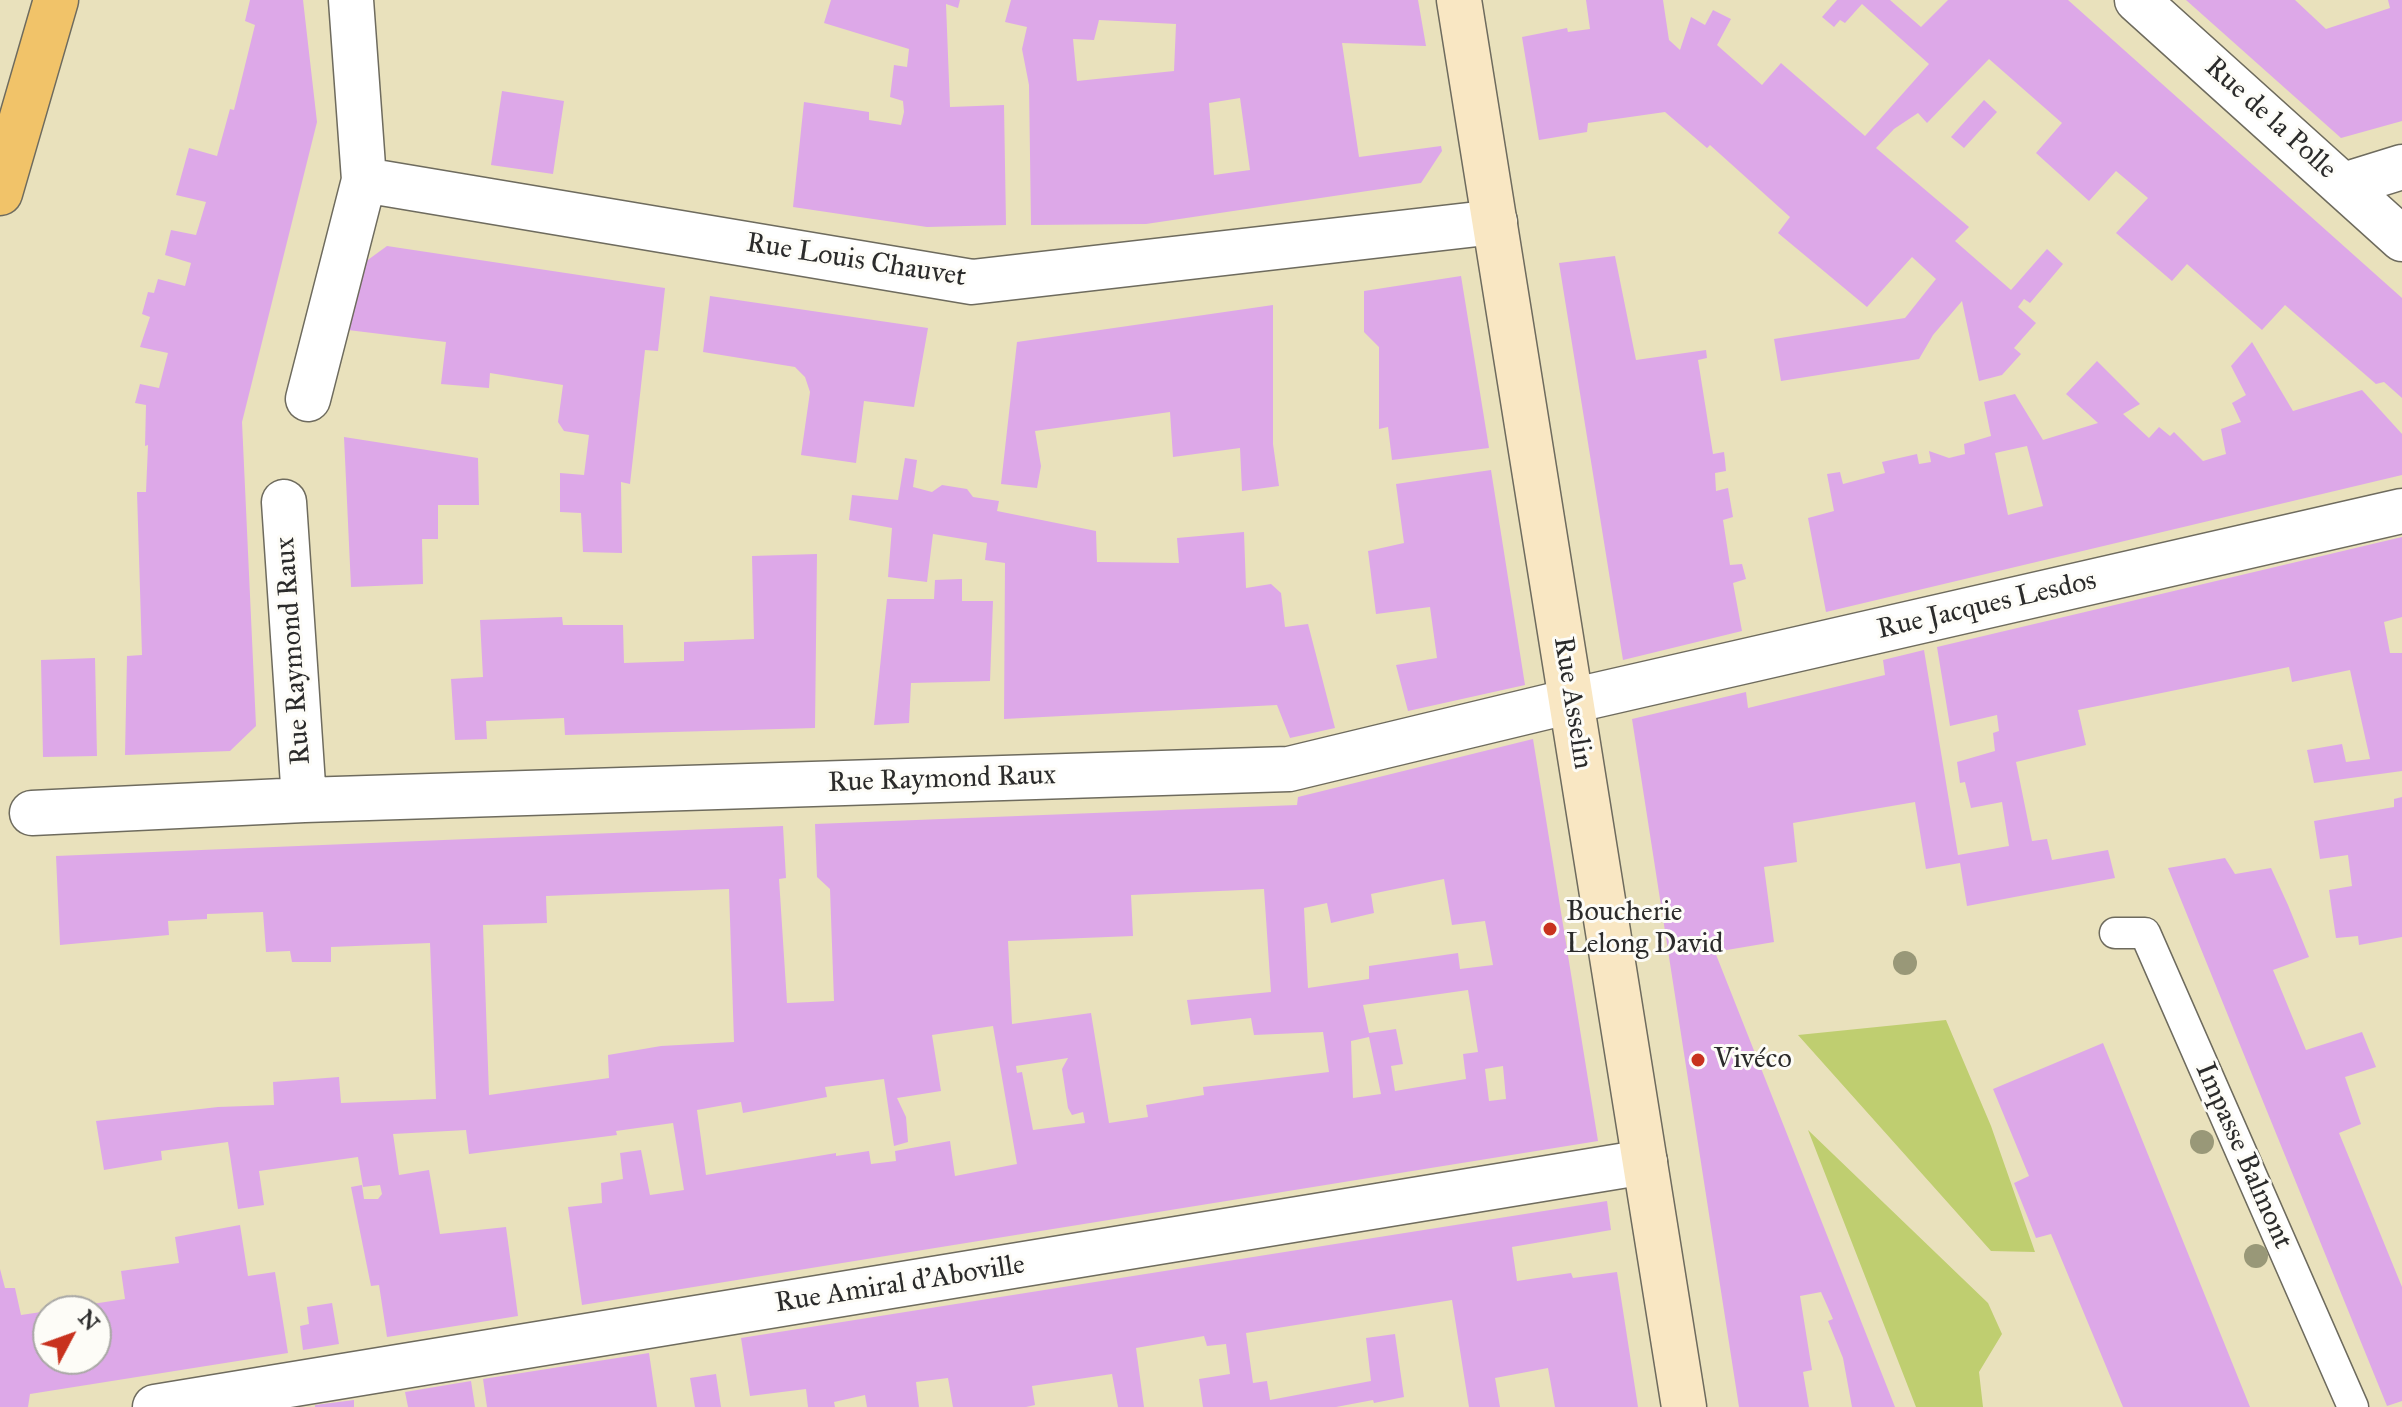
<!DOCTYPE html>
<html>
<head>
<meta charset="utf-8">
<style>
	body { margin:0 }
	#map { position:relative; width:2402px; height:1407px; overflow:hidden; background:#e9e1bc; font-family:"IM FELL Great Primer",serif }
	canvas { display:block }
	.north { position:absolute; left:32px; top:1295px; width:80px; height:80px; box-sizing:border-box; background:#fdfcf7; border:2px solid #a9a8a5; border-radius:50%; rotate:49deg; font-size:22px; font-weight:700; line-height:32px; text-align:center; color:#2b2b2b }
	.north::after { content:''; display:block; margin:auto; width:28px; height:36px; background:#c8321e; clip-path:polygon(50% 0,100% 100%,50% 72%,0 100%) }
</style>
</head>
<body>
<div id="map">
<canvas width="2402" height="1407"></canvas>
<div class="north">N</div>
</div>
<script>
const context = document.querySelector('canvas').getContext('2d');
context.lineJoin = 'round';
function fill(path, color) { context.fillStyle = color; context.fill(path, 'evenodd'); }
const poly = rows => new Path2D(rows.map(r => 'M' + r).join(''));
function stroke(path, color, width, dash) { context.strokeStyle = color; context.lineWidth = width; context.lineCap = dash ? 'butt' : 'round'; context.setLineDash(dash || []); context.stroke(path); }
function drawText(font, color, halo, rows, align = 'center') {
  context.font = font + ' "IM FELL Great Primer",serif'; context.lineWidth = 6; context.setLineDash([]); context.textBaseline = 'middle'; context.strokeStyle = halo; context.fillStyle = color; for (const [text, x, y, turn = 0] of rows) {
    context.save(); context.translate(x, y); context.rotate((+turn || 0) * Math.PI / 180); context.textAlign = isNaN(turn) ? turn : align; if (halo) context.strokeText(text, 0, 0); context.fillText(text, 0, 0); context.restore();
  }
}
fill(poly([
	[1946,1020,1991,1126,2035,1252,1991,1251,1798,1035],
	[1808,1130,1988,1303,2002,1334,1979,1372,1983,1407,1916,1407]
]), '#bfce70');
fill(poly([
	[250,0,303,0,317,122,242,422,256,726,230,751,125,755,127,656,142,655,137,492,146,492,148,445,145,446,146,405,135,403,140,384,159,388,168,353,140,347,150,317,142,314,148,292,154,293,158,279,185,286,191,263,165,255,171,230,196,235,206,202,176,195,189,148,217,156,230,109,234,110,255,25,245,21],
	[831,0,960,0,958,8,946,4,950,107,1004,105,1006,225,927,227,793,207,804,102,869,112,869,120,901,125,904,112,903,101,890,97,894,65,907,67,909,49,824,23],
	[1011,0,1418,0,1426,46,1342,43,1359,157,1441,146,1442,151,1421,183,1146,224,1031,225,1029,85,1022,49,1027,27,1005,22],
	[1099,20,1176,24,1174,71,1077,81,1073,39,1094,40],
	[1240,98,1250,170,1214,175,1209,103],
	[1586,0,1663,0,1669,40,1680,50,1691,17,1705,25,1713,10,1731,19,1717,45,1762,85,1781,63,1865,136,1929,64,1862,4,1845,23,1840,20,1834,27,1822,17,1837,0,1890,0,1921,27,1948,0,2068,0,2402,298,2402,398,2384,382,2376,384,2285,305,2262,330,2187,264,2172,281,2116,233,2148,198,2116,171,2089,201,2036,153,2062,123,1989,59,1927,123,1918,113,1894,129,1876,148,1969,227,1955,241,2011,290,2047,249,2063,264,2030,303,2024,299,2018,307,2036,323,2014,348,2021,354,2002,375,1979,381,1962,301,1933,335,1919,359,1781,381,1774,339,1905,318,1936,279,1912,257,1867,307,1778,233,1790,217,1710,145,1707,148,1665,112,1588,123,1587,132,1539,140,1522,37,1567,28,1568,32,1590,29],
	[2186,0,2295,0,2326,29,2390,8,2388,0,2402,0,2402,121,2341,138],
	[502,91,564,101,553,174,491,165],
	[1984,100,1997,112,1964,148,1951,137],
	[387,246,665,288,658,351,645,350,630,484,621,482,622,553,583,552,581,513,560,512,560,473,584,475,589,435,564,431,558,422,563,385,490,373,489,388,441,384,446,342,348,330,365,262],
	[1615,256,1636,360,1706,350,1707,358,1698,360,1713,454,1724,452,1725,460,1726,471,1715,473,1716,491,1728,488,1733,517,1723,520,1730,565,1742,564,1746,579,1733,583,1742,631,1623,660,1559,263],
	[1461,276,1489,448,1392,460,1388,427,1379,429,1379,347,1364,332,1364,291],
	[710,296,928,328,914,407,864,401,856,463,801,455,810,392,805,377,795,367,703,352],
	[1273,305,1273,444,1279,486,1242,491,1240,448,1173,457,1170,412,1035,431,1041,466,1037,488,1001,484,1017,342],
	[2252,342,2293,411,2362,390,2402,434,2402,475,1826,612,1808,518,1834,511,1827,474,1840,472,1843,484,1885,473,1882,462,1917,454,1919,464,1931,462,1929,451,1949,458,1965,454,1964,444,1991,436,1984,402,2015,394,2043,440,2098,423,2066,394,2097,361,2140,404,2123,414,2149,438,2159,427,2170,436,2174,432,2203,461,2226,454,2221,429,2241,422,2232,403,2246,395,2231,366],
	[2027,446,2043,506,2008,515,1995,453],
	[344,437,478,458,479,505,438,505,438,539,422,539,423,584,351,587],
	[905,458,917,460,913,487,932,492,942,485,967,489,973,497,999,501,997,511,1096,531,1097,562,1179,563,1177,538,1244,532,1246,588,1271,584,1281,593,1285,627,1308,624,1335,728,1290,738,1277,705,1004,719,1005,563,985,560,987,543,933,534,927,582,888,577,892,528,849,520,852,495,898,500],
	[1491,470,1525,685,1408,711,1396,665,1437,658,1430,607,1376,614,1368,551,1404,543,1396,484],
	[2402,537,2402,617,2384,622,2390,653,2402,653,2402,771,2314,783,2307,750,2342,744,2346,762,2370,759,2350,670,2292,682,2289,667,2078,710,2086,745,2016,762,2032,841,2047,839,2052,860,2108,850,2115,878,1967,906,1960,863,1926,869,1915,802,1793,823,1797,862,1764,867,1774,942,1715,952,1895,1407,1852,1407,1843,1358,1828,1321,1833,1319,1821,1292,1800,1296,1812,1370,1803,1372,1809,1407,1739,1407,1632,719,1746,692,1748,708,1885,675,1883,660,1924,650,1958,855,2009,846,2002,802,1971,808,1965,782,1960,783,1957,762,1995,751,1993,733,1999,731,1997,715,1950,726,1937,647],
	[817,554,815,728,565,735,564,718,486,721,487,739,455,740,451,679,483,677,480,620,562,617,563,625,623,625,624,663,684,661,684,642,754,639,752,556],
	[962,579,962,601,993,601,990,681,911,683,909,723,874,725,887,599,934,599,935,580],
	[95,658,97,756,43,757,41,660],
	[1533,739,1598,1141,582,1305,568,1207,602,1203,601,1183,623,1179,620,1153,641,1150,650,1195,684,1190,673,1123,616,1131,617,1135,469,1154,466,1130,393,1134,399,1175,429,1170,440,1234,506,1227,518,1316,387,1337,379,1285,371,1286,351,1187,362,1185,364,1199,378,1199,382,1194,380,1185,363,1187,358,1157,259,1171,264,1205,238,1209,228,1142,161,1151,162,1160,104,1170,96,1121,218,1107,274,1105,273,1082,339,1077,341,1103,436,1099,430,943,331,947,331,962,292,962,290,951,266,952,263,912,207,914,207,919,168,921,169,935,60,945,56,856,783,826,786,878,779,879,787,1003,834,1001,830,889,817,877,815,824,1297,805,1298,797],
	[1444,879,1452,925,1485,921,1493,965,1460,969,1458,953,1369,966,1369,979,1308,988,1304,908,1327,903,1331,923,1374,913,1371,894],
	[729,889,734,1042,661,1046,608,1055,609,1078,489,1095,483,925,547,923,546,896],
	[1264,889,1271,992,1187,1000,1191,1025,1251,1018,1254,1035,1323,1032,1329,1072,1203,1087,1204,1095,1146,1105,1148,1117,1109,1123,1091,1013,1012,1024,1008,941,1133,936,1131,895],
	[1468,990,1478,1052,1463,1054,1466,1079,1395,1091,1391,1066,1403,1064,1396,1029,1369,1033,1363,1005],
	[993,1026,1017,1164,955,1176,950,1141,895,1151,896,1161,871,1164,869,1151,836,1156,836,1153,706,1175,697,1110,741,1102,743,1113,827,1097,825,1087,884,1079,894,1146,908,1142,906,1117,897,1098,941,1091,932,1035],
	[1369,1037,1381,1094,1353,1098,1351,1041],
	[1068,1058,1062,1069,1068,1108,1072,1115,1083,1112,1085,1123,1033,1130,1022,1072,1017,1073,1016,1066],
	[1503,1066,1506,1099,1489,1101,1485,1069],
	[2402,797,2402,937,2359,945,2358,936,2336,938,2329,890,2352,886,2348,855,2320,859,2314,821,2394,807,2394,799],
	[2225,858,2235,874,2271,868,2288,905,2309,957,2273,970,2306,1050,2362,1032,2376,1067,2345,1077,2361,1124,2339,1133,2402,1287,2402,1401,2387,1406,2168,868],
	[2103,1043,2250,1407,2123,1407,2051,1234,2036,1238,2014,1183,2029,1176,1993,1089],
	[1607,1201,1611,1230,1512,1247,1517,1281,1571,1273,1573,1278,1617,1272,1638,1407,1555,1407,1548,1368,1495,1378,1500,1407,1469,1407,1452,1300,1246,1333,1253,1383,1267,1381,1270,1400,1371,1381,1366,1338,1395,1334,1404,1397,1374,1403,1373,1400,1336,1407,1203,1407,1199,1379,1230,1374,1226,1344,1207,1346,1204,1336,1136,1348,1144,1407,1118,1407,1112,1374,1032,1386,1035,1405,1026,1407,953,1407,948,1378,916,1382,919,1407,867,1407,865,1395,834,1402,835,1407,808,1407,806,1389,750,1396,741,1338],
	[240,1225,248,1276,275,1272,288,1353,30,1394,28,1407,0,1407,0,1269,5,1288,15,1288,21,1315,48,1311,48,1359,96,1359,96,1311,59,1309,125,1299,121,1271,179,1263,175,1237],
	[332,1303,339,1344,303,1350,300,1326,309,1324,307,1307],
	[649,1353,657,1407,487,1407,483,1379],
	[716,1374,721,1407,695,1407,690,1378],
	[471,1381,475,1407,408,1407,405,1392],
	[354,1400,354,1407,315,1407,315,1405]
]), '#dda8e8');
const lane = poly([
	[2115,933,2145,933,2353,1407]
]);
const street = poly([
	[2137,0,2402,239],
	[364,180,972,282,1495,222],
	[2344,185,2402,167],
	[308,399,364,180,351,0],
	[284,502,304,800],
	[32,813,304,800,1289,769,1571,701,2402,511],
	[155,1407,1645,1162]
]);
const secondary = poly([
	[1459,0,1684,1407]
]);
const primary = poly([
	[0,193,56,0]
]);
stroke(lane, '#6e6b5e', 33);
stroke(street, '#6e6b5e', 47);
stroke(secondary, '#6e6b5e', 47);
stroke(primary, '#6e6b5e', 47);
stroke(lane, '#fff', 30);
stroke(street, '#fff', 44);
stroke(secondary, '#f9e7c3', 44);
stroke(primary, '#f1c369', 44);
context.fillStyle = '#999878';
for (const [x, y] of [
	[1905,963],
	[2202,1142],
	[2256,1256]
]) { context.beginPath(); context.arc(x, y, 12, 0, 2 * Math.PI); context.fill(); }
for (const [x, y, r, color] of [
	[1550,929,8,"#c8321e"],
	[1698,1060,8,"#c8321e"]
]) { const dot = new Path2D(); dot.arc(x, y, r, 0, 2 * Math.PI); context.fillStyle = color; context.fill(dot); stroke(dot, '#fdfcf7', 3); }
drawText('28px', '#2b2b2b', '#fdfcf7', [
	["Rue de la Polle",2270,119,42],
	["Rue Louis Chauvet",856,261,9],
	["Rue Jacques Lesdos",1987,606,-13],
	["Rue Raymond Raux",294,651,-94],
	["Rue Asselin",1572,703,81],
	["Rue Raymond Raux",942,780,-2],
	["Impasse Balmont",2243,1156,66],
	["Rue Amiral d'Aboville",900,1285,-9]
]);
drawText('28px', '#2b2b2b', '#fdfcf7', [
	["Boucherie",1566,913],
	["Lelong David",1566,945],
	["Vivéco",1714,1060]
], 'left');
</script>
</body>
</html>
